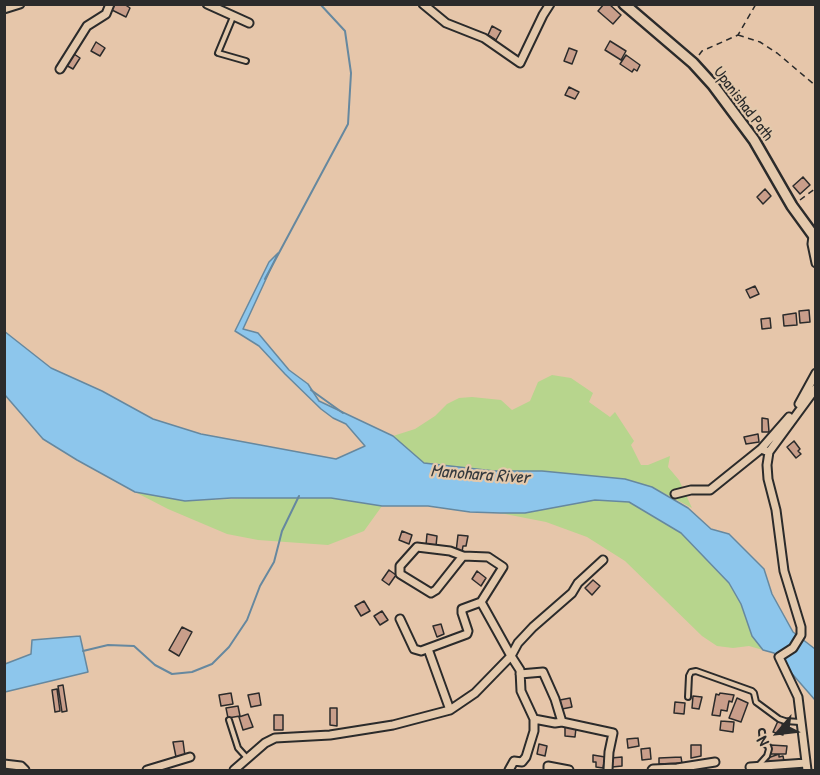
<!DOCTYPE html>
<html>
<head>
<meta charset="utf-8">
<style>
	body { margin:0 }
	#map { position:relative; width:820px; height:775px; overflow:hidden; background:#e6c6aa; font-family:"Patrick Hand",sans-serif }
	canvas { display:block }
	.frame { position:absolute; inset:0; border:6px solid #2b2b2b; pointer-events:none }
	.north { position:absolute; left:748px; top:703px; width:60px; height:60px; -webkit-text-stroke:4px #e4c9ac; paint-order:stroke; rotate:242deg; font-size:16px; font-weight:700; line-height:24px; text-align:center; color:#2b2b2b }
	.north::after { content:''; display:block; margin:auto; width:21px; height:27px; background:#2b2b2b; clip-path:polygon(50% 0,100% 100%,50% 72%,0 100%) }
</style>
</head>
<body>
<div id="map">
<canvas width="820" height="775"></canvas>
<div class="frame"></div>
<div class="north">N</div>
</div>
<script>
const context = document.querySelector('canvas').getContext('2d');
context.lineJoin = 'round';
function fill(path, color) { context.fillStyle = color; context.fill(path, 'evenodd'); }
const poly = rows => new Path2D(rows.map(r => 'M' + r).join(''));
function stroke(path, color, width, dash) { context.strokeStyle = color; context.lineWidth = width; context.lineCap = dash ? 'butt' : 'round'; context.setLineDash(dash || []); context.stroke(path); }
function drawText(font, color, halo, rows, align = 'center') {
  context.font = font + ' "Patrick Hand",sans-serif'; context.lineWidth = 4.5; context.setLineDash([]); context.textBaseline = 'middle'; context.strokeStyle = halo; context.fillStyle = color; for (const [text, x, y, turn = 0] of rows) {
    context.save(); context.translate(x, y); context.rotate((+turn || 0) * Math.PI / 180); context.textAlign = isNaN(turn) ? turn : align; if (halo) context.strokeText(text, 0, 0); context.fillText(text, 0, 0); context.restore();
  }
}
fill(poly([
	[552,375,571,378,593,393,589,402,610,417,615,412,634,441,631,445,641,465,648,465,670,456,668,467,679,480,692,508,652,487,625,479,542,471,494,471,459,468,435,463,424,463,393,436,415,429,435,416,447,404,459,398,472,397,501,400,512,410,530,401,538,382],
	[135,492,185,501,284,497,331,498,382,506,364,531,328,545,258,540,227,534,168,509],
	[595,500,629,502,681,533,729,583,741,604,752,636,763,650,749,646,733,648,717,646,702,636,625,561,587,537,546,522,500,513,525,513]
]), '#b7d58d');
const water = poly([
	[278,253,243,329,258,333,289,370,308,384,319,401,393,436,424,463,494,471,542,471,625,479,652,487,688,508,711,529,729,534,764,569,772,594,793,632,815,649,815,700,774,653,763,650,752,636,741,604,729,583,681,533,629,502,595,500,525,513,500,513,470,512,428,506,382,506,331,498,231,498,185,501,135,492,77,460,43,439,5,395,4,331,51,368,102,391,153,419,201,434,336,459,365,446,346,424,333,418,321,409,285,374,259,346,235,331,269,262,278,253],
	[80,636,88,672,5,692,5,664,31,654,32,640,80,636]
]);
fill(water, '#8dc6ec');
stroke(water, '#66889f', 1.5);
stroke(poly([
	[265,279,348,124,351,73,345,31,320,4],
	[311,390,343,413],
	[83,651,108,645,134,646,155,665,172,674,192,672,212,664,229,647,247,620,260,586,274,562,282,531,299,496]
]), '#66889f', 2);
const building = poly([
	[115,4,124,4,130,8,126,17,112,10,115,4],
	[604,4,609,4,621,15,613,24,598,11,604,4],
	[492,26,501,31,496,40,488,35,492,26],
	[610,41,626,51,621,60,605,50,610,41],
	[96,42,105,48,100,56,91,51,96,42],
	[569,48,577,51,572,64,564,61,569,48],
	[71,52,80,58,73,69,64,64,71,52],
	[626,55,640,65,637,71,634,69,632,72,620,64,626,55],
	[569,87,579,92,575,99,565,95,569,87],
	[803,177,810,185,800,194,793,186,803,177],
	[765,189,771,196,763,204,757,197,765,189],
	[755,286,759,294,750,298,746,290,755,286],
	[809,310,810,322,800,323,799,311,809,310],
	[796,313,797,325,784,326,783,315,796,313],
	[770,318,771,328,762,329,761,319,770,318],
	[762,418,768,419,769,432,762,432,762,418],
	[758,434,759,442,746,444,744,437,758,434],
	[794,441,800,449,798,451,801,454,796,458,787,447,794,441],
	[402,531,412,535,409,544,399,540,402,531],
	[427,534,437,536,436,546,426,545,427,534],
	[458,535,468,536,466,546,463,546,462,552,456,552,458,535],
	[389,570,396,575,389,585,382,580,389,570],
	[477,571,486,578,481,586,472,579,477,571],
	[593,580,600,586,592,595,585,588,593,580],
	[364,601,370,611,361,616,355,606,364,601],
	[382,611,388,620,380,625,374,616,382,611],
	[441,624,444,634,437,637,433,626,441,624],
	[182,627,192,632,179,656,169,650,182,627],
	[63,685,67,711,62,712,58,686,63,685],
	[57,689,60,711,55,712,52,690,57,689],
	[231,693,233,704,221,706,219,695,231,693],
	[259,693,261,705,251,707,248,695,259,693],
	[720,693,734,695,732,702,729,701,727,711,721,710,720,716,712,715,716,694,719,695,720,693],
	[693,696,702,697,699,709,692,708,693,696],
	[570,698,572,707,562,709,560,700,570,698],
	[737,698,748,703,741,722,729,718,737,698],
	[675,702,685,703,684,714,674,713,675,702],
	[238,706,240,716,228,718,226,708,238,706],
	[330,708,337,708,337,726,330,725,330,708],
	[248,714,253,727,243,730,239,717,248,714],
	[274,715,283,715,283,730,274,730,274,715],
	[721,721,734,722,733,732,720,730,721,721],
	[778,721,782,722,783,735,773,732,778,721],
	[565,727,576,728,575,737,565,736,565,727],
	[638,738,639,746,628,748,627,739,638,738],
	[183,741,185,756,176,757,173,742,183,741],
	[539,744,547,746,545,756,537,754,539,744],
	[691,745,701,745,701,756,691,758,691,745],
	[771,745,787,746,786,754,771,754,771,745],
	[650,748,651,759,642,760,641,749,650,748],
	[779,754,779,757,783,756,784,761,766,764,765,759,779,754],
	[593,755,605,757,603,768,596,767,596,762,593,762,593,755],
	[622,757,622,766,612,767,611,758,622,757],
	[681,757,682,763,659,764,659,758,681,757]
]);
fill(building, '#c99e8a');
stroke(building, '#2b2b2b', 1.5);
const service = poly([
	[233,17,218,53,246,61],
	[688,697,689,676,691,672,696,671,752,691,754,693,756,702,779,719,785,721,800,722],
	[229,720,238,748,248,759],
	[758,766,767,756,769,749,768,746,763,743,762,732]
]);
const minor = poly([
	[207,4,249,23],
	[423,4,446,23,484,38,520,63,543,15,550,4],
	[4,9,20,4],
	[60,69,87,26,106,14,110,4],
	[813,236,812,244,816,263],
	[799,404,816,373],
	[761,449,789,417],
	[675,494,691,490,710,490,761,449,769,452],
	[400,619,414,649,421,651,467,634,468,631,462,613,462,609,481,602],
	[428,649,450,710],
	[520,674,543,672,555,699,562,722,555,723,534,719],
	[562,722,613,733,609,752,608,770],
	[4,764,21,766,25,770],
	[750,767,806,763],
	[147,770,190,757],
	[234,770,265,743,275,738,330,735,393,725,450,710,475,693,511,656,481,602,503,567,488,557,463,556,450,551,417,547,400,566,400,574,431,593,436,590,463,556],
	[509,770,514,761,522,762,526,757,534,731,534,719,521,691,520,670,511,656,518,643,533,627,572,593,578,583,603,560],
	[548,770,548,766,569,770],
	[652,770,653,769,677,768,715,762],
	[807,770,798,697,779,657,793,648,801,635,801,627,784,571,776,510,768,479,767,465,769,452,816,388]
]);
const secondary = poly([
	[624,4,693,63,713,85,754,140,792,206,816,239]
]);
stroke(service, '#2b2b2b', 8);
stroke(minor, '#2b2b2b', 11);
stroke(secondary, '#2b2b2b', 14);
stroke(poly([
	[738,35,760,42,777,53,816,86],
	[699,55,702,51,738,35,756,4],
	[800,200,816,188]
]), '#2b2b2b', 1.5, [6, 4.5]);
stroke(service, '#e4c9ac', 4);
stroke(minor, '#e4c9ac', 7);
stroke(secondary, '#e4c9ac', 9);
drawText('16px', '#2b2b2b', '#e4c9ac', [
	["Upanishad Path",743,104,53]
]);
drawText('italic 18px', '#353a3e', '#e4c9ac', [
	["Manohara River",480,475,4]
]);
</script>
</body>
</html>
